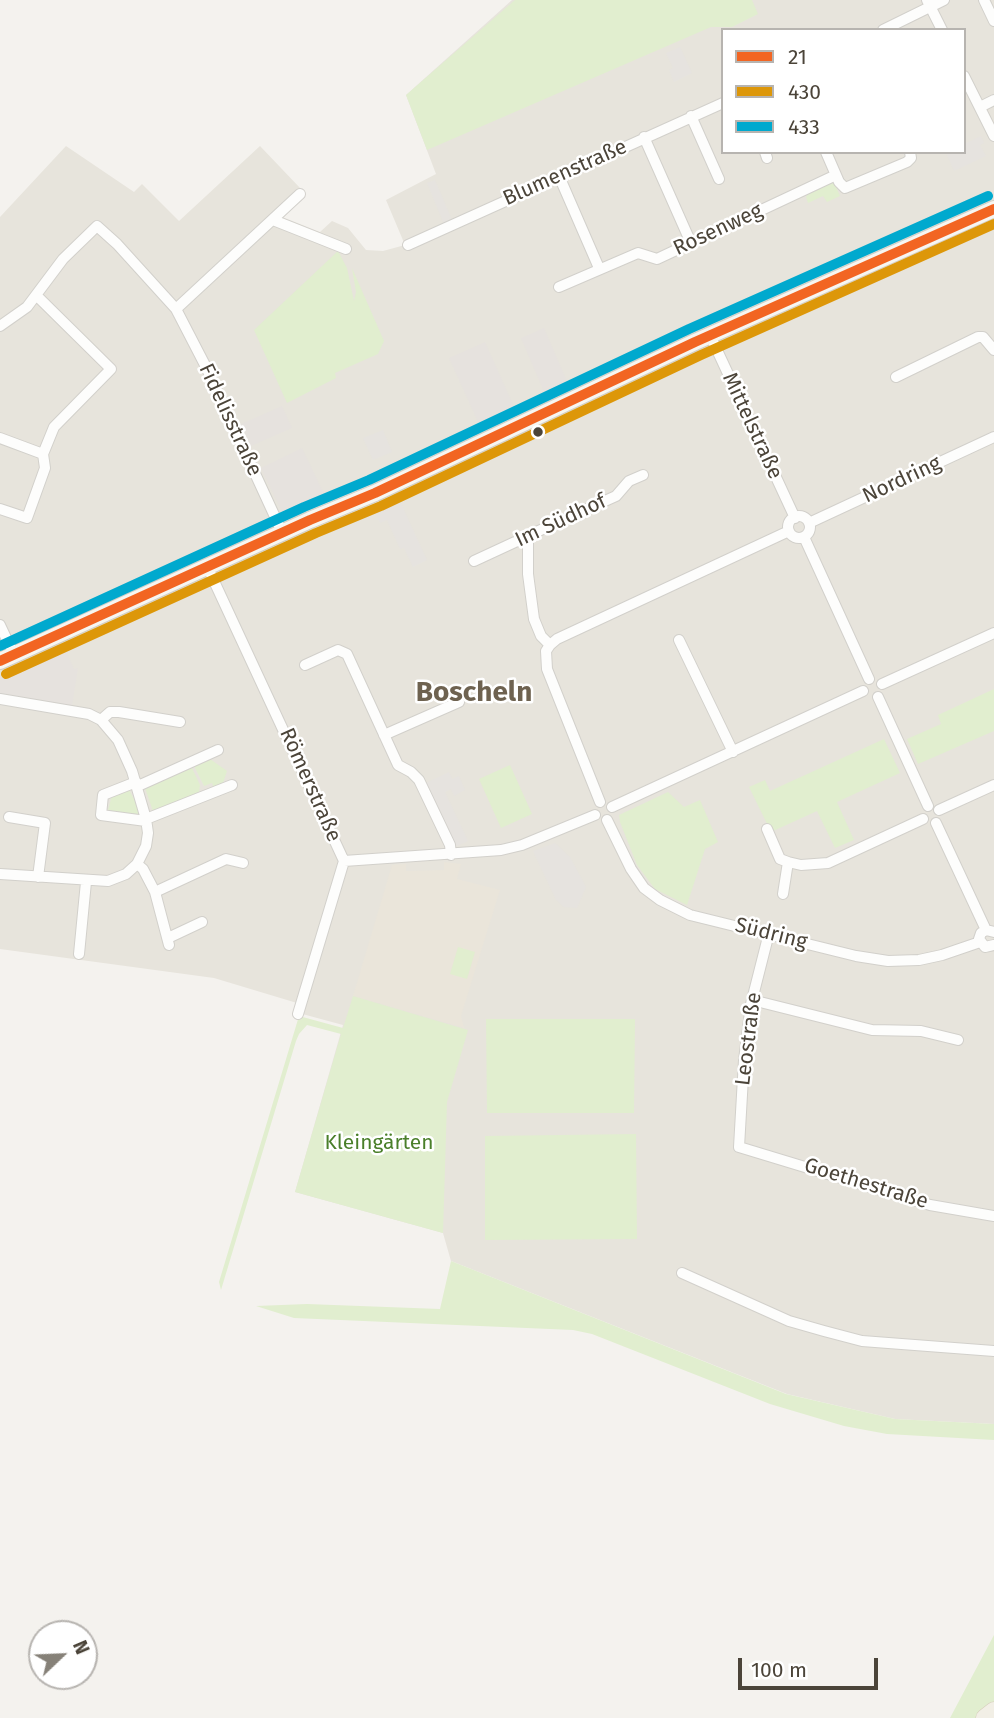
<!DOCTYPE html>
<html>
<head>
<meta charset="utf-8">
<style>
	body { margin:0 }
	#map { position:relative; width:994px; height:1718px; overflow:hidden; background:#f4f2ee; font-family:"Fira Sans",sans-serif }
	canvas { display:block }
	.legend { position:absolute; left:721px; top:28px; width:245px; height:126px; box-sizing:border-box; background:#fff; border:2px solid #b7b4b0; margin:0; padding:9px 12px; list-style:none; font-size:21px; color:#4b4439 }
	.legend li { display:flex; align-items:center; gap:14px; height:35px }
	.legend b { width:35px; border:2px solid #b7b4b0 }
	.north { position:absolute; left:28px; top:1620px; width:70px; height:70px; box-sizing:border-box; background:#fff; border:2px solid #b7b4b0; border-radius:50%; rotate:67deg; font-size:19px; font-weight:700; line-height:28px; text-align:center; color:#4b4439 }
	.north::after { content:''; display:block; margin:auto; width:24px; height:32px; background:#868178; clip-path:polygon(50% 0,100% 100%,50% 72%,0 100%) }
	.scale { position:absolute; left:738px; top:1658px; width:140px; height:32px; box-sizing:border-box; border:4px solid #4b4439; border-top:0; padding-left:9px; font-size:21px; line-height:24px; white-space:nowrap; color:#4b4439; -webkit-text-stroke:5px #fff; paint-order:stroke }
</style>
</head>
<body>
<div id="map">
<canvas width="994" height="1718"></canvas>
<ul class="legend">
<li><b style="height:9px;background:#f26522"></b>21</li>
<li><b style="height:9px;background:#dd9709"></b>430</li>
<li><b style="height:9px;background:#00a9ce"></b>433</li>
</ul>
<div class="north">N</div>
<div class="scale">100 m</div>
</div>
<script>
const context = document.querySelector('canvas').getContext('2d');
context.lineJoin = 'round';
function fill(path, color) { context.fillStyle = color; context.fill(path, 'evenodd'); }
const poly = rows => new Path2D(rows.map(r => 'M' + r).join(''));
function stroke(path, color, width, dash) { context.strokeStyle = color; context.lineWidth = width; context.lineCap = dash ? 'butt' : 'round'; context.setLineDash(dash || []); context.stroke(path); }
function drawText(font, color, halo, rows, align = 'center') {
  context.font = font + ' "Fira Sans",sans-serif'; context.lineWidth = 5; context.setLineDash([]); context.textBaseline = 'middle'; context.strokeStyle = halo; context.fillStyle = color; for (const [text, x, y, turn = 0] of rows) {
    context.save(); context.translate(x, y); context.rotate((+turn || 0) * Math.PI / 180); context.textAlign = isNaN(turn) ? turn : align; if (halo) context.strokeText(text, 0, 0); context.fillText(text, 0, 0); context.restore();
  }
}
fill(poly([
	[512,0,994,0,994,1424,895,1419,787,1394,451,1261,443,1233,295,1192,343,1025,295,1012,297,1003,214,978,0,949,0,217,66,146,134,192,142,184,179,221,260,146,301,189,275,214,320,232,332,221,348,228,366,250,383,251,405,245,386,200,436,174,406,95],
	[723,30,964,30,964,152,723,152]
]), '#e7e4dc');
fill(poly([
	[544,328,568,384,545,394,521,338],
	[485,342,515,409,479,424,449,358],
	[282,406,292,428,251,446,241,424],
	[302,448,325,496,284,516,261,468],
	[65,649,74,669,78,668,72,706,0,693,0,677]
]), '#e6e2de');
fill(poly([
	[444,862,461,864,457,879,500,890,461,1016,464,1028,353,996,392,865,406,864,406,871,444,870]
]), '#eae5da');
fill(poly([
	[515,0,752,0,758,14,732,27,711,27,427,150,406,95],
	[833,180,840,196,827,202,823,196,808,203,806,197,810,190],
	[338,251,347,268,354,301,356,292,352,268,384,341,378,354,335,373,336,378,287,403,254,330],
	[994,689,994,731,918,764,907,739,941,724,938,715],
	[884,739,900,773,837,802,854,840,835,848,817,811,771,832,749,787,765,780,770,791],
	[210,759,227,771,222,786,215,790,212,783,204,786,194,766],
	[510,765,532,814,501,828,479,779],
	[189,768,192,768,200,785,199,792,154,814,145,788],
	[128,788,141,812,142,815,112,814,108,810,112,795],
	[668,792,684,807,700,800,718,842,705,849,687,905,655,889,637,865,620,822,619,815],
	[458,947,475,952,467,979,450,974],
	[353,996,468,1030,447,1102,443,1233,295,1192,341,1034,307,1025,299,1034,296,1041,221,1290,219,1282,299,1016,343,1028],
	[486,1019,635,1019,634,1113,487,1113],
	[636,1134,637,1239,485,1240,485,1136],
	[451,1261,786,1394,895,1419,994,1424,994,1440,887,1434,844,1426,770,1404,592,1334,573,1330,294,1318,256,1306,307,1304,440,1309],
	[994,1635,994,1718,950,1718]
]), '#e1eecf');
fill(poly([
	[680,47,692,73,674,82,669,70,673,68,666,53],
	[981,136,984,143,980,145,986,156,954,171,946,153,964,152,964,144],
	[435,180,452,220,444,224,427,183],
	[383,430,392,452,373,460,363,438],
	[398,497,427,560,413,567,404,548,400,549,387,520,380,523,373,509],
	[449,772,452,779,459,776,465,790,454,796,451,789,445,792,468,841,455,847,426,783],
	[555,843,570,857,586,887,577,908,564,907,556,900,533,851]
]), '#e6e3df');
const street = poly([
	[927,0,942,30],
	[984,0,994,21],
	[883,30,944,0],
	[964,76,994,136],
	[980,107,994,100],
	[691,116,719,179],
	[644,137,691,243],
	[765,152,767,158],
	[826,152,839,182,845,188,907,162,911,158,910,152],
	[559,176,599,268],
	[273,220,346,249],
	[408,245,723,103],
	[559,287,638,253,657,259,836,175],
	[176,309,300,194],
	[0,326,27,307,63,259,97,226,117,244,176,309,206,367,282,532],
	[710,335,795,518],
	[896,377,978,337,983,337,994,350],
	[0,438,43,454],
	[0,509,27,518,45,468,43,454,54,427,111,369,36,295],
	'788 527a11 11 0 1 1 22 0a11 11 0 1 1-22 0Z',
	[809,523,994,437],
	[804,537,869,679],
	[528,539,528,574,534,619,541,636,550,645],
	[474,561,515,542,528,539,534,533,616,496,629,481,643,475],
	[207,566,344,861,298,1014],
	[0,625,14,655],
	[679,640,733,752],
	[305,665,338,650,347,654,398,765,411,772,419,780,450,845,451,855],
	[882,684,994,633],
	[878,697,928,806],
	[0,699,89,714,101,720,118,740,132,771,146,819,148,833,146,846,137,864,126,874,108,881,0,874],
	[101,720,110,712,119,712,180,722],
	[384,735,459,702],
	[136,782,103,795,101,815,146,821],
	[138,786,218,750],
	[600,802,547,669,546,651,550,645,557,639,789,531],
	[612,807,863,691],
	[939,810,994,785],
	[9,817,45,823,38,877],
	[146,819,232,785],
	[607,820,631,869,644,888,660,900,690,915,856,956,888,961,919,960,942,955,980,942],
	[936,823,986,930],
	[767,829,780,859,788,862],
	[344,861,501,850,522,845,595,815],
	[137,864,143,869,155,892,169,945],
	[155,892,226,859,243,863],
	[783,894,788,862,801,865,828,863,923,819],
	[994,932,986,930,981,933,979,939,985,947,994,945],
	[769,933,751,1004,744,1060,739,1147,930,1205,994,1216],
	[168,938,202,922],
	[79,954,86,882],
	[752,1000,872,1030,921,1031,958,1040],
	[682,1273,789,1321,824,1331,862,1341,994,1351]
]);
const secondary = poly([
	[0,661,310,520,375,493,695,342,994,209]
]);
const primary = poly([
	[985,1718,994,1711]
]);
stroke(street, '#d2d0cb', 12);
stroke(secondary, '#d3cfc5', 18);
stroke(primary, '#d6cebb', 19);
stroke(street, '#fdfdfc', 10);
stroke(secondary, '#f7f6f1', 16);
stroke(primary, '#f2efe6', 18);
stroke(poly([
	[0,661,310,520,375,493,695,342,994,209]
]), '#f26522', 10);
stroke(poly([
	[6,674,316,533,381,506,701,355,994,224]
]), '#dd9709', 10);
stroke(poly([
	[0,646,304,507,369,480,689,329,988,196]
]), '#00a9ce', 10);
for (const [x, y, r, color] of [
	[538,432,6,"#4b4439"]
]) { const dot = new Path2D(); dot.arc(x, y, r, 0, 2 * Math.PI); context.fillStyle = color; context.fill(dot); stroke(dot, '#fff', 2.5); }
drawText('21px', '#4b4439', '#fff', [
	["Blumenstraße",565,173,-24],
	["Rosenweg",718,230,-25],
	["Fidelisstraße",230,420,65],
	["Mittelstraße",752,426,65],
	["Nordring",902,480,-25],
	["Im Südhof",561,521,-25],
	["Römerstraße",310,785,66],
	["Südring",771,934,14],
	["Leostraße",749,1039,-83],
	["Goethestraße",866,1184,17]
]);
drawText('21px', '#4a7f2a', '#fff', [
	["Kleingärten",379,1143]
]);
drawText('bold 28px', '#6e6250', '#fff', [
	["Boscheln",474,693]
]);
</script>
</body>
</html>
